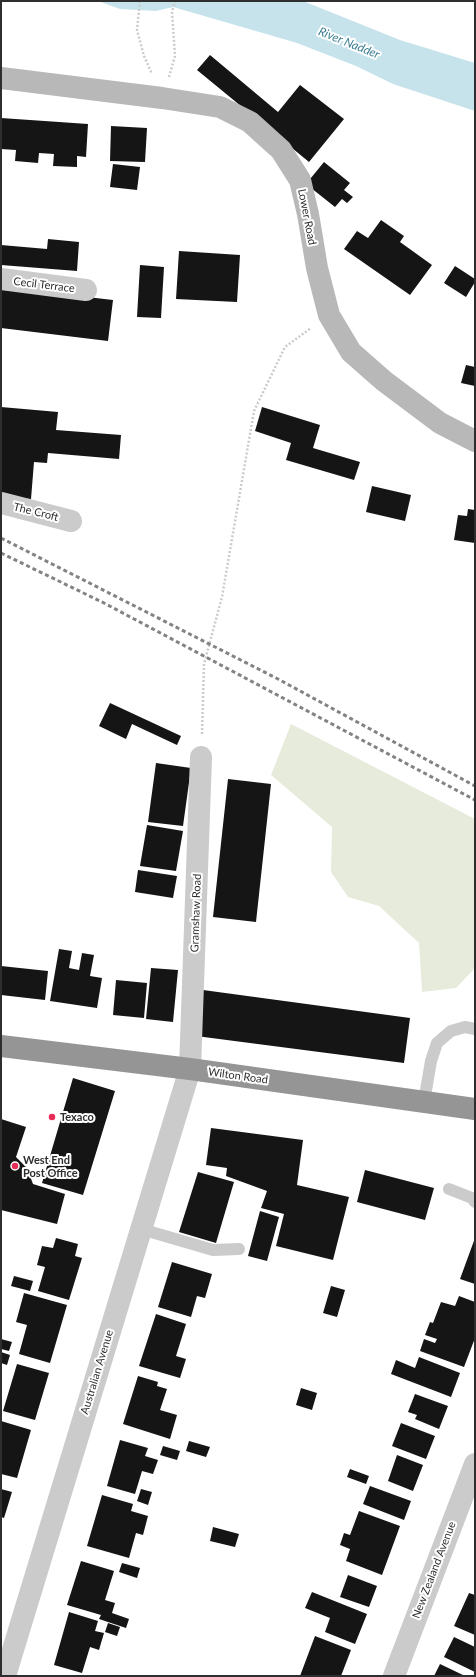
<!DOCTYPE html>
<html>
<head>
<meta charset="utf-8">
<style>
	body { margin:0 }
	#map { position:relative; width:476px; height:1677px; overflow:hidden; background:#fff; font-family:Lato,sans-serif }
	canvas { display:block }
	.frame { position:absolute; inset:0; border:2px solid #2e2e2e; pointer-events:none }
</style>
</head>
<body>
<div id="map">
<canvas width="476" height="1677"></canvas>
<div class="frame"></div>
</div>
<script>
const context = document.querySelector('canvas').getContext('2d');
context.lineJoin = 'round';
function fill(path, color) { context.fillStyle = color; context.fill(path, 'evenodd'); }
const poly = rows => new Path2D(rows.map(r => 'M' + r).join(''));
function stroke(path, color, width, dash) { context.strokeStyle = color; context.lineWidth = width; context.lineCap = dash ? 'butt' : 'round'; context.setLineDash(dash || []); context.stroke(path); }
function drawText(font, color, halo, rows, align = 'center') {
  context.font = font + ' Lato,sans-serif'; context.lineWidth = 4; context.setLineDash([]); context.textBaseline = 'middle'; context.strokeStyle = halo; context.fillStyle = color; for (const [text, x, y, turn = 0] of rows) {
    context.save(); context.translate(x, y); context.rotate((+turn || 0) * Math.PI / 180); context.textAlign = isNaN(turn) ? turn : align; if (halo) context.strokeText(text, 0, 0); context.fillText(text, 0, 0); context.restore();
  }
}
fill(poly([
	[291,724,475,819,475,968,456,988,422,992,419,943,379,906,348,897,331,872,332,827,271,775]
]), '#e6ebdb');
fill(poly([
	[98,1,303,1,400,40,475,63,475,111,393,84,356,66,297,43,249,29,173,7,156,11,120,9]
]), '#c6e3ec');
fill(poly([
	[210,55,278,112,300,85,344,119,309,162,197,70],
	[1,118,88,124,86,157,77,156,77,167,53,166,54,154,39,153,38,163,15,161,16,150,1,149],
	[111,126,147,128,145,162,110,161],
	[324,162,350,183,344,190,353,197,347,203,342,199,335,207,306,184],
	[113,164,140,167,137,190,110,187],
	[381,220,404,236,400,242,432,265,410,295,344,249,357,231,368,238],
	[48,239,79,242,77,271,1,265,1,245,47,249],
	[179,251,240,255,237,302,176,299],
	[140,265,164,267,161,318,137,317],
	[455,266,475,279,475,282,466,297,444,283],
	[1,287,113,300,108,341,1,328],
	[466,365,475,367,475,386,461,383],
	[1,407,58,412,56,430,121,435,119,459,48,453,47,463,34,462,31,499,1,497],
	[262,407,320,425,313,448,360,462,354,480,286,460,291,443,255,431],
	[372,486,411,495,405,521,366,512],
	[468,509,475,510,475,543,454,540,458,515,467,516],
	[110,703,181,736,177,745,132,724,126,739,99,726],
	[156,763,191,768,183,826,148,822],
	[228,779,271,784,256,922,213,917],
	[147,825,183,831,176,871,140,866],
	[138,870,177,876,173,898,135,892],
	[59,949,72,951,69,968,79,970,82,953,94,955,90,976,102,978,97,1008,50,1001],
	[1,966,48,971,45,1000,1,995],
	[151,968,178,970,173,1022,146,1019],
	[116,980,147,983,144,1018,113,1015],
	[203,990,410,1018,404,1063,196,1036],
	[73,1078,115,1091,83,1195,42,1183],
	[1,1119,26,1127,16,1157,27,1168,33,1184,65,1194,57,1224,1,1210],
	[211,1128,303,1140,297,1185,349,1197,333,1260,276,1246,284,1214,261,1208,267,1191,226,1176,227,1168,206,1165],
	[365,1170,434,1188,425,1220,357,1202],
	[198,1172,234,1182,216,1243,179,1232],
	[260,1211,279,1217,267,1261,248,1256],
	[56,1238,78,1244,75,1256,82,1258,69,1300,38,1291,45,1267,37,1265,42,1246,53,1248],
	[475,1238,475,1284,460,1279],
	[172,1262,212,1274,205,1298,197,1296,191,1317,158,1307],
	[14,1276,33,1281,30,1291,11,1286],
	[331,1286,345,1290,337,1317,323,1313],
	[24,1293,67,1305,50,1363,19,1354,27,1325,16,1322],
	[459,1296,475,1302,475,1338,464,1367,420,1351,424,1339,435,1343,437,1339,425,1335,430,1322,433,1323,441,1302,455,1306],
	[156,1314,186,1324,176,1356,186,1359,180,1378,139,1366],
	[1,1339,12,1342,9,1351,1,1349],
	[1,1352,10,1355,7,1365,1,1363],
	[419,1357,460,1373,451,1397,391,1374,396,1360,415,1368],
	[17,1364,49,1373,35,1420,3,1411],
	[138,1376,158,1382,157,1386,167,1389,160,1410,177,1415,170,1439,123,1424],
	[301,1388,317,1393,312,1410,296,1405],
	[415,1394,448,1406,439,1429,415,1419,417,1415,408,1412],
	[1,1421,31,1430,17,1478,1,1474],
	[401,1423,435,1436,426,1459,392,1446],
	[120,1440,148,1448,145,1456,158,1460,153,1474,142,1471,135,1494,107,1486],
	[189,1441,210,1447,206,1457,186,1451],
	[163,1446,180,1451,177,1460,160,1455],
	[397,1455,423,1465,413,1491,388,1481],
	[350,1469,369,1476,366,1484,347,1477],
	[370,1486,411,1501,404,1520,363,1504],
	[1,1489,12,1492,4,1518,1,1517],
	[141,1489,152,1492,148,1505,137,1501],
	[102,1495,133,1504,131,1511,148,1516,143,1535,136,1533,129,1558,87,1546],
	[359,1511,400,1526,382,1575,346,1561,350,1549,340,1545,344,1533,350,1535],
	[213,1527,239,1534,235,1547,210,1541],
	[81,1561,114,1571,105,1600,115,1603,112,1613,129,1619,126,1628,99,1619,101,1615,67,1605],
	[122,1563,140,1568,137,1578,119,1572],
	[348,1575,377,1586,369,1607,340,1597],
	[312,1592,367,1614,355,1644,325,1632,330,1618,305,1608],
	[469,1593,475,1595,475,1635,454,1626],
	[69,1612,98,1621,95,1631,104,1633,99,1650,90,1647,82,1673,54,1665],
	[108,1623,120,1627,117,1636,105,1632],
	[315,1636,351,1650,341,1676,300,1676],
	[454,1637,475,1647,475,1672,444,1657],
	[440,1664,465,1676,434,1676]
]), '#151515');
stroke(poly([
	[140,1,137,30,144,56,152,74],
	[169,77,175,56,172,12,175,1],
	[202,734,204,664,222,597,254,411,285,347,311,328]
]), '#cbcbcb', 2.5, [2, 2]);
stroke(poly([
	[424,1102,431,1061,437,1043,451,1031,465,1027,475,1029],
	[449,1189,472,1198,475,1202],
	[141,1229,213,1250,239,1249]
]), '#cbcbcb', 12);
stroke(poly([
	[1,279,86,290],
	[1,503,71,521],
	[5,1676,190,1069,201,757],
	[394,1676,475,1464]
]), '#cbcbcb', 22);
stroke(poly([
	[1,78,162,98,220,107,250,122,281,150,300,180,308,214,317,268,329,315,351,352,384,381,440,423,475,441]
]), '#b8b8b8', 22);
stroke(poly([
	[1,1046,190,1069,475,1109]
]), '#959595', 22);
stroke(poly([
	[1,538,278,679,475,786],
	[1,553,104,603,475,800]
]), '#838383', 3, [4, 3]);
for (const [x, y, r, color] of [
	[52,1117,4,"#e92c57"],
	[15,1166,4,"#e92c57"]
]) { const dot = new Path2D(); dot.arc(x, y, r, 0, 2 * Math.PI); context.fillStyle = color; context.fill(dot); stroke(dot, '#fff', 1.5); }
drawText('11px', '#2e2e2e', '#fff', [
	["Lower Road",307,217,79],
	["Cecil Terrace",44,285,7],
	["The Croft",36,512,14],
	["Gramshaw Road",196,913,-88],
	["Wilton Road",238,1076,8],
	["Australian Avenue",97,1372,-73],
	["New Zealand Avenue",434,1570,-69]
]);
drawText('bold 11px', '#2e2e2e', '#fff', [
	["Texaco",60,1117],
	["West End",23,1160],
	["Post Office",23,1173]
], 'left');
drawText('italic 12px', '#3a7d91', '#fff', [
	["River Nadder",349,43,22]
]);
</script>
</body>
</html>
